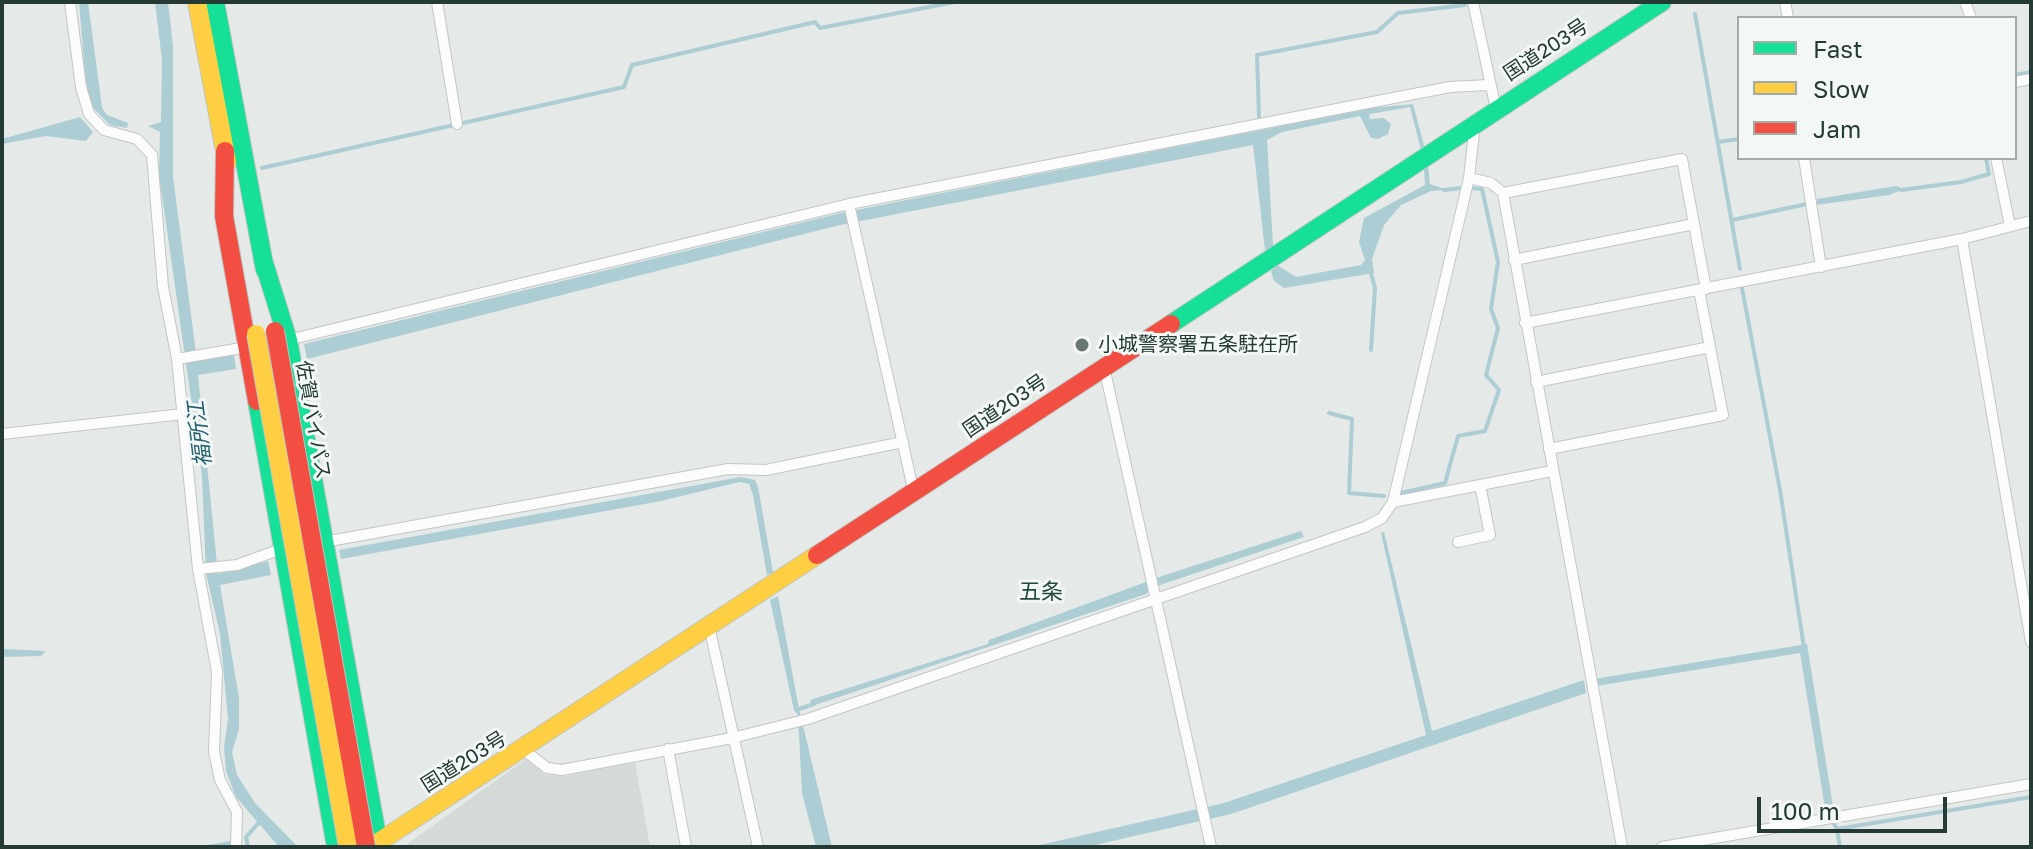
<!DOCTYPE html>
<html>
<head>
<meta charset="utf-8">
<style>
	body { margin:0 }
	#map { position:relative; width:2033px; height:849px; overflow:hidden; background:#e5e9e7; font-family:"Golos Text",sans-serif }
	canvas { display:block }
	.frame { position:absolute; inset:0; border:4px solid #253a35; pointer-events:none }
	.legend { position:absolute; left:1737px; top:16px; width:280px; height:144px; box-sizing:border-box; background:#f3f8f6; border:2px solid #a1aca9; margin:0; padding:10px 14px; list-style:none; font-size:24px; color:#253a35 }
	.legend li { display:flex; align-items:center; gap:16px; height:40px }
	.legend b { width:40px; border:2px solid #a1aca9 }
	.scale { position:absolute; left:1757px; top:797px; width:190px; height:36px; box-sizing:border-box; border:4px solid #253a35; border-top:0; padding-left:10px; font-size:24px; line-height:28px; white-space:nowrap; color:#253a35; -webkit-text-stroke:6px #f3f8f6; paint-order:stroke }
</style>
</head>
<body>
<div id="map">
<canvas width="2033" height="849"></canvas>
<div class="frame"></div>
<ul class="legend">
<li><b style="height:10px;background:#16e098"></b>Fast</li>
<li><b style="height:10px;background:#ffcf43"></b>Slow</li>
<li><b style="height:10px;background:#f24e42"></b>Jam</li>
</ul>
<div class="scale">100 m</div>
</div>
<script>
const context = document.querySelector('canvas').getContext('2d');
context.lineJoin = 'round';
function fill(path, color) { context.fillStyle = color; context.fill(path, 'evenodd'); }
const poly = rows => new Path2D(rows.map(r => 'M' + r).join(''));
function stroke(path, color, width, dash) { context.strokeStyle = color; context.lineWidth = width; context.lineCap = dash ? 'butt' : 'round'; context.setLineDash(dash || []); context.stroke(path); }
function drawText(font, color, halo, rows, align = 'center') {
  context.font = font + ' "Golos Text","Noto Sans JP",sans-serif'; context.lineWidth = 6; context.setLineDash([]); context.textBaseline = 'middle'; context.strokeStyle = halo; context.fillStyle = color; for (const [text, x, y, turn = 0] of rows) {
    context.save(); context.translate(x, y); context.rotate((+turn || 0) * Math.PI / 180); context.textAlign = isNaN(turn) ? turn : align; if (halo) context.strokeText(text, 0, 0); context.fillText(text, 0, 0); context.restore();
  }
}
fill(poly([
	[526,759,545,775,566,776,635,762,650,847,403,847]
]), '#d4dad7');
fill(poly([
	[79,2,88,2,102,108,107,115,128,123,127,128,110,125,91,106,85,75],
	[155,2,168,2,173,46,173,177,197,360,234,355,236,369,198,375,218,574,268,561,271,575,220,585,239,698,239,729,232,752,237,775,255,803,298,847,279,847,236,797,226,771,224,748,228,719,220,634,206,573,202,476,159,174,160,132,148,126,161,122,162,60],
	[1413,104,1425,149,1421,150,1410,107,1370,114,1369,119,1384,118,1391,124,1388,134,1378,139,1371,138,1360,116,1282,132,1267,140,1273,246,1265,250,1253,145,840,225,307,359,304,344,841,213,1372,108],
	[80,117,93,132,86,141,46,136,2,144,2,139],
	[1428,166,1430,184,1448,190,1431,191,1401,205,1384,225,1372,259,1374,273,1284,288,1274,281,1271,271,1277,265,1296,277,1361,265,1365,260,1359,242,1364,218,1425,185,1424,167],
	[1896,186,1904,189,1889,195,1816,205,1817,199],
	[741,477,755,480,758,487,773,572,767,575,753,495,749,484,739,482,661,501,341,559,339,550],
	[1301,531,1304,537,1154,587,1146,594,812,706,810,700,988,644,989,640,1162,576],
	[1384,532,1432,731,1584,680,1586,693,1231,814,1086,847,1031,847,1224,803,1426,735,1381,533],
	[778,596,799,709,832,847,816,847,802,793,798,715,794,710,770,600],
	[1807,644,1834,813,1826,814,1800,653,1596,686,1594,679],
	[2,649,46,651,41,656,2,657]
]), '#abcdd3');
stroke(poly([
	[1695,14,1740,269],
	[2015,75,2031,72],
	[1259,117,1257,55,1377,32,1398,13,1465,5,1465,2],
	[1718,142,1739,139],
	[262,168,624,87,632,65,815,22,820,28,955,2],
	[1444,190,1461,188],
	[1901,190,1961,182,1989,174,1986,158],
	[1732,220,1807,204],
	[1370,269,1375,288,1371,350],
	[1742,288,1780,490,1804,648],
	[1329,413,1352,419,1349,493,1384,496],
	[1401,493,1445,483,1458,436,1485,431,1499,390,1486,375,1498,328,1491,309,1498,262,1482,189,1471,188],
	[799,709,814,704],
	[1831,819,1837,829,2031,797],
	[1837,830,1840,847],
	[208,847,230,843],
	[248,847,246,837,262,819]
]), '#abcdd3', 4);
const street = poly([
	[70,2,81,87,89,114,104,130,137,139,152,155,163,287,177,359,198,569,217,672,214,752,220,780,237,812,236,847],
	[437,2,457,124],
	[1473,2,1496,109],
	[1785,2,1788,18],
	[1965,2,1971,18],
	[2015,82,2031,79],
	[1804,158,1821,267],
	[1996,158,2010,226],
	[1469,178,1491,183,1503,193,1622,847],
	[1503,193,1682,159,1706,289],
	[849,204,914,493],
	[1962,239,2031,642],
	[1514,260,1694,224],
	[1525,323,1962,239,2031,221],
	[177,359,288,340,849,204,1450,87,1488,85],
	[1104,367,1211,847],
	[1536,382,1710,347],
	[2,434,183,414],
	[1549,449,1723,415,1699,290],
	[1393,502,1552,471],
	[324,542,728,469,766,470,903,442],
	[1458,542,1490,535,1480,485],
	[198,569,237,565,281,549],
	[709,626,758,847],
	[668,749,686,847],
	[524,750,547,768,562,770,732,738,808,719,1365,527,1382,518,1393,502,1469,178,1475,124],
	[1662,847,2031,784]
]);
const fast = poly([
	[215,2,265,270],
	[263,260,288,340,379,847],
	[1171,324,1662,2],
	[257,401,336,847]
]);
const slow = poly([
	[197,2,227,162],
	[371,847,817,555]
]);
const jam = poly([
	[225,151,224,216,257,401],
	[817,555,1171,324]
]);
stroke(street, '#c2c6c4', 12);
stroke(fast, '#bdc4c2', 20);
stroke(slow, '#bdc4c2', 20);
stroke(jam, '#bdc4c2', 20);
stroke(street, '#fbfcfb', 10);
stroke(fast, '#16e098', 18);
stroke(slow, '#ffcf43', 18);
stroke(jam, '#f24e42', 18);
const slowBridge = poly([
	[256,334,348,847]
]);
const jamBridge = poly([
	[275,331,366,847]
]);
stroke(slowBridge, '#bdc4c2', 20, []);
stroke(jamBridge, '#bdc4c2', 20, []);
stroke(slowBridge, '#ffcf43', 18);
stroke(jamBridge, '#f24e42', 18);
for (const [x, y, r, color] of [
	[1082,345,8,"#687773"]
]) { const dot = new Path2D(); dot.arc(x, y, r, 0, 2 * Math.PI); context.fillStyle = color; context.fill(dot); stroke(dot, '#f3f8f6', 3); }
drawText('20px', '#253a35', '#f3f8f6', [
	["国道203号",1546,50,-33],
	["国道203号",1005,406,-34],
	["佐賀バイパス",313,420,80],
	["国道203号",464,762,-32]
]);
drawText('20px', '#253a35', '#f3f8f6', [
	["小城警察署五条駐在所",1098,345]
], 'left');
drawText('italic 22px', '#26636f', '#f3f8f6', [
	["福所江",200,434,-97]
]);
drawText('22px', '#234a41', '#f3f8f6', [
	["五条",1041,592]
]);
</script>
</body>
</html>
